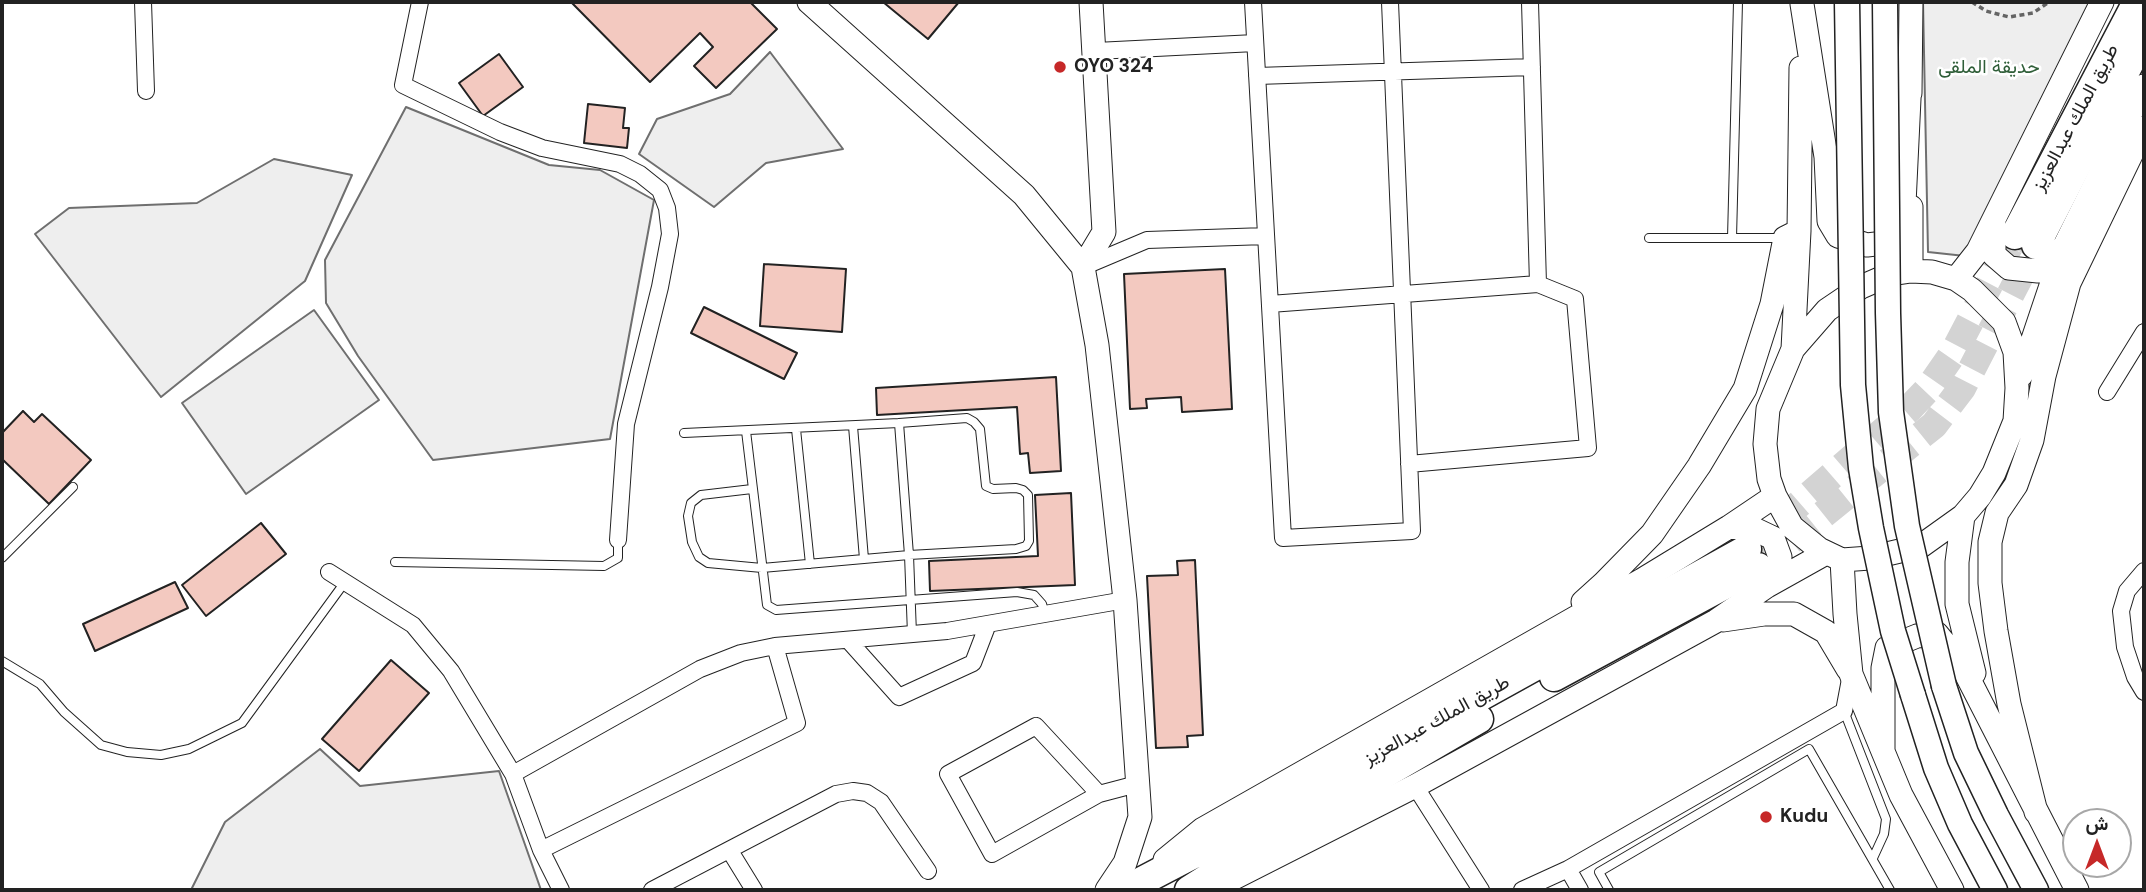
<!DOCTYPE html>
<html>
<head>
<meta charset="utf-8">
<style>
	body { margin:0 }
	#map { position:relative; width:2146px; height:892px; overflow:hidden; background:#fff; font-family:"DM Sans",Vazirmatn,sans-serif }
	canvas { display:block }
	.frame { position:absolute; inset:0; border:4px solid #222; pointer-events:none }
	.north { position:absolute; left:2062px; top:808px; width:70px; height:70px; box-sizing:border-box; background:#fff; border:2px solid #a7a7a7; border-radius:50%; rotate:0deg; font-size:19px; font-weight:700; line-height:28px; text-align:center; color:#222 }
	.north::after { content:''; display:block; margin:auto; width:24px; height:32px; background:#c62828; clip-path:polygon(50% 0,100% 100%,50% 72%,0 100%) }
</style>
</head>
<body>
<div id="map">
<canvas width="2146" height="892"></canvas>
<div class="frame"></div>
<div class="north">ش</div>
</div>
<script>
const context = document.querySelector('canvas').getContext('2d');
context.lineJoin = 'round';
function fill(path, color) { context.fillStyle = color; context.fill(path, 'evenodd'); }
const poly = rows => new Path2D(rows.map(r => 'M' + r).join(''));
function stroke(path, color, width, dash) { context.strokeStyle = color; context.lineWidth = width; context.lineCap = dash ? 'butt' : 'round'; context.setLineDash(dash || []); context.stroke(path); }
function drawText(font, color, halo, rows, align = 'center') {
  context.font = font + ' "DM Sans",Vazirmatn,sans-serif'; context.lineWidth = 5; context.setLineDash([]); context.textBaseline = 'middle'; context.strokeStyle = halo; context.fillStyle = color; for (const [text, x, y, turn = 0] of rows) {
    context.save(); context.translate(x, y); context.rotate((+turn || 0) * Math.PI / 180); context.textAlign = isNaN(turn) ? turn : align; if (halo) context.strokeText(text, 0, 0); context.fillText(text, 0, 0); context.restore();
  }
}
const green = poly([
	[1923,2,2097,2,1965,256,1928,252,1923,2],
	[770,52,843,149,766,163,714,207,639,154,657,119,730,94,770,52],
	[406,107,549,165,600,170,654,200,610,439,433,460,358,356,326,303,325,260,406,107],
	[274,159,352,175,305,281,161,397,35,234,69,208,197,203,274,159],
	[314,310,379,400,246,494,182,403,314,310],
	[320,749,360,786,499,771,541,890,191,890,225,822,320,749]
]);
fill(green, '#eee');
stroke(green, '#6f6f6f', 2);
const building = poly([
	[571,2,750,2,777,29,716,88,694,66,713,47,700,33,650,82,571,2],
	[883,2,959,2,928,39,883,2],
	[499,54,523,87,483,116,459,83,499,54],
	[588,104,625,108,623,128,629,128,627,148,584,143,588,104],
	[764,264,846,269,842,332,760,326,764,264],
	[1225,269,1232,409,1182,412,1181,397,1146,399,1147,408,1130,409,1124,274,1225,269],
	[704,307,797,353,784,379,691,333,704,307],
	[1056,377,1061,471,1030,473,1028,453,1020,454,1017,407,877,415,876,388,1056,377],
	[23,411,34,422,42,414,91,460,49,504,2,459,2,433,23,411],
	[1071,493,1075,585,930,591,929,561,1038,556,1035,495,1071,493],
	[261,523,286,554,206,616,182,585,261,523],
	[1195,560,1203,735,1187,736,1188,747,1156,748,1147,576,1178,575,1177,561,1195,560],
	[175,582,188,608,95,651,83,624,175,582],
	[391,660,429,693,359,771,322,739,391,660]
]);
fill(building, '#f3c9c0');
stroke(building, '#222', 2);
stroke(poly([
	[1747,549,1909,409,1929,388,1954,352,2015,235],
	[1758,567,1934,425,1962,388,2035,247]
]), '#d3d3d3', 28, [28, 14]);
const lane = poly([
	[1649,238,1782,238],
	[1732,238,1738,2],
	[853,426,864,559],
	[796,429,810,564],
	[746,431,767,605,776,610,1017,592,1034,595,1042,604,1045,614],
	[684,433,899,423],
	[752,489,701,495,691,503,688,516,692,542,699,557,708,563,762,568,909,555,1016,549,1026,546,1029,541,1028,495,1023,490,1016,488,993,489,986,486,980,429,974,422,967,418,899,423,909,555,912,634],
	[2,558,73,487],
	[395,562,604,566,618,558,618,540],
	[2,661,40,684,64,712,101,745,127,752,161,755,189,749,242,723,345,582],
	[1844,711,1886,819,1884,834,1873,858],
	[1609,890,1599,872,1809,749,1890,890]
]);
const street = poly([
	[143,2,146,91],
	[420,2,403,85,500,132,542,148,620,164,640,174,660,190,667,208,670,234,660,287,626,424,618,540],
	[1253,2,1283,538,1412,531,1390,2],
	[1096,51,1255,43],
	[1257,76,1532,67],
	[1083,267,1147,240,1266,236],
	[1270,304,1538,284],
	[2107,392,2144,332],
	[1409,464,1588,448,1575,299,1538,284,1530,2],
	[2144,571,2127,591,2121,611,2125,647,2135,677,2144,692],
	[329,572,413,625,451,671,513,774,541,850,561,890],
	[848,640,899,697,973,663,988,624],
	[513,774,700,669,741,653,775,646,947,631,1125,600],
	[1415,786,1481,890],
	[1099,794,992,854,948,774,1036,726,1099,794,1137,784],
	[541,850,797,723,775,646],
	[730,851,754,890],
	[1568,869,1580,890],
	[652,890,836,794,853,791,867,793,881,802,928,871],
	[1522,890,1568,869,1844,711,1851,674]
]);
const secondary = poly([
	[809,2,1024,195,1083,267,1097,345,1125,600,1140,817,1125,863,1107,890],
	[1802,4,1826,157,1829,221,1838,236,1867,245,1893,242,1904,204,1910,78],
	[1910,93,1911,2],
	[1911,207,1911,271],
	[1994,224,1994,255,2009,268,2038,271,2062,248],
	[1083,267,1104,232,1091,2],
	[1911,271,1932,272,1956,279,1972,290,2004,322,2015,352,2017,388,2015,421,1994,473,1980,496,1963,516,1921,546,1870,558,1842,560,1819,549,1792,527,1775,496,1769,479,1765,444,1768,409,1793,349,1827,310,1861,287,1891,274,1911,271],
	[1956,279,1978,251,2102,2],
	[1793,349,1799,231,1801,68],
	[2021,375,2064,247,2144,86],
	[1963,516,1957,562,1957,604,1974,673],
	[1729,527,1754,529,1773,538,1780,557,1777,568,1767,586],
	[1842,560,1845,614,1851,674,1901,795,1952,890],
	[1583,602,1604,583,1652,534,1699,466,1745,389,1772,304,1785,238,1799,231],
	[1723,620,1764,614,1794,614,1826,632,1848,669],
	[1883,751,1883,668,1887,648,1917,636,1937,634,1960,662,2077,890],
	[2036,812,2009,704,1996,631,1990,583,1990,542,1997,513,2016,485,2032,440,2044,376,2069,283,2144,128],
	[1165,860,1203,829,1642,580,1729,527,1775,496],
	[1208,889,1228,881,1415,786,1716,621,1767,586,1826,553]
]);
const primary = poly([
	[1944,686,1966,753,1996,815,2036,890],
	[1913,695,1936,768,1960,824,1995,890]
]);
const highway = poly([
	[2015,235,2137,2],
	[2036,245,2144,35],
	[1554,677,1758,567],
	[1125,890,1232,834,1747,549],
	[1189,890,1235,861,1479,719]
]);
stroke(lane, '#222', 10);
stroke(street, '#222', 18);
stroke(secondary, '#222', 25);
stroke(primary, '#222', 27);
stroke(highway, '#222', 31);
stroke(poly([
	[1972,2,1986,11,2009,17,2033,13,2049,2]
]), '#646464', 3.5, [5, 3.5]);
stroke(lane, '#fff', 8);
stroke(street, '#fff', 16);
stroke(secondary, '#fff', 23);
stroke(primary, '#fff', 24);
stroke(highway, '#fff', 28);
const primaryBridge = poly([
	[1847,2,1853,385,1861,468,1871,528,1893,631,1913,695],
	[1885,2,1888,313,1891,412,1907,526,1944,686]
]);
stroke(primaryBridge, '#222', 27, []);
stroke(primaryBridge, '#fff', 24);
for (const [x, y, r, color] of [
	[1060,67,7,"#c62828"],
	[1766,817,7,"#c62828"]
]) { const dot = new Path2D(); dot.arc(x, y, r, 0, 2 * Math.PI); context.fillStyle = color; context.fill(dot); stroke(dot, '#fff', 2.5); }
drawText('bold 19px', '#222', '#fff', [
	["OYO 324",1074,67],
	["Kudu",1780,817]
], 'left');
drawText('19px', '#2f5e38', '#fff', [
	["حديقة الملقى",1989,68]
]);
drawText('19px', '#222', '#fff', [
	["طريق الملك عبدالعزيز",2076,118,-62],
	["طريق الملك عبدالعزيز",1437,721,-29]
]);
</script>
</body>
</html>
